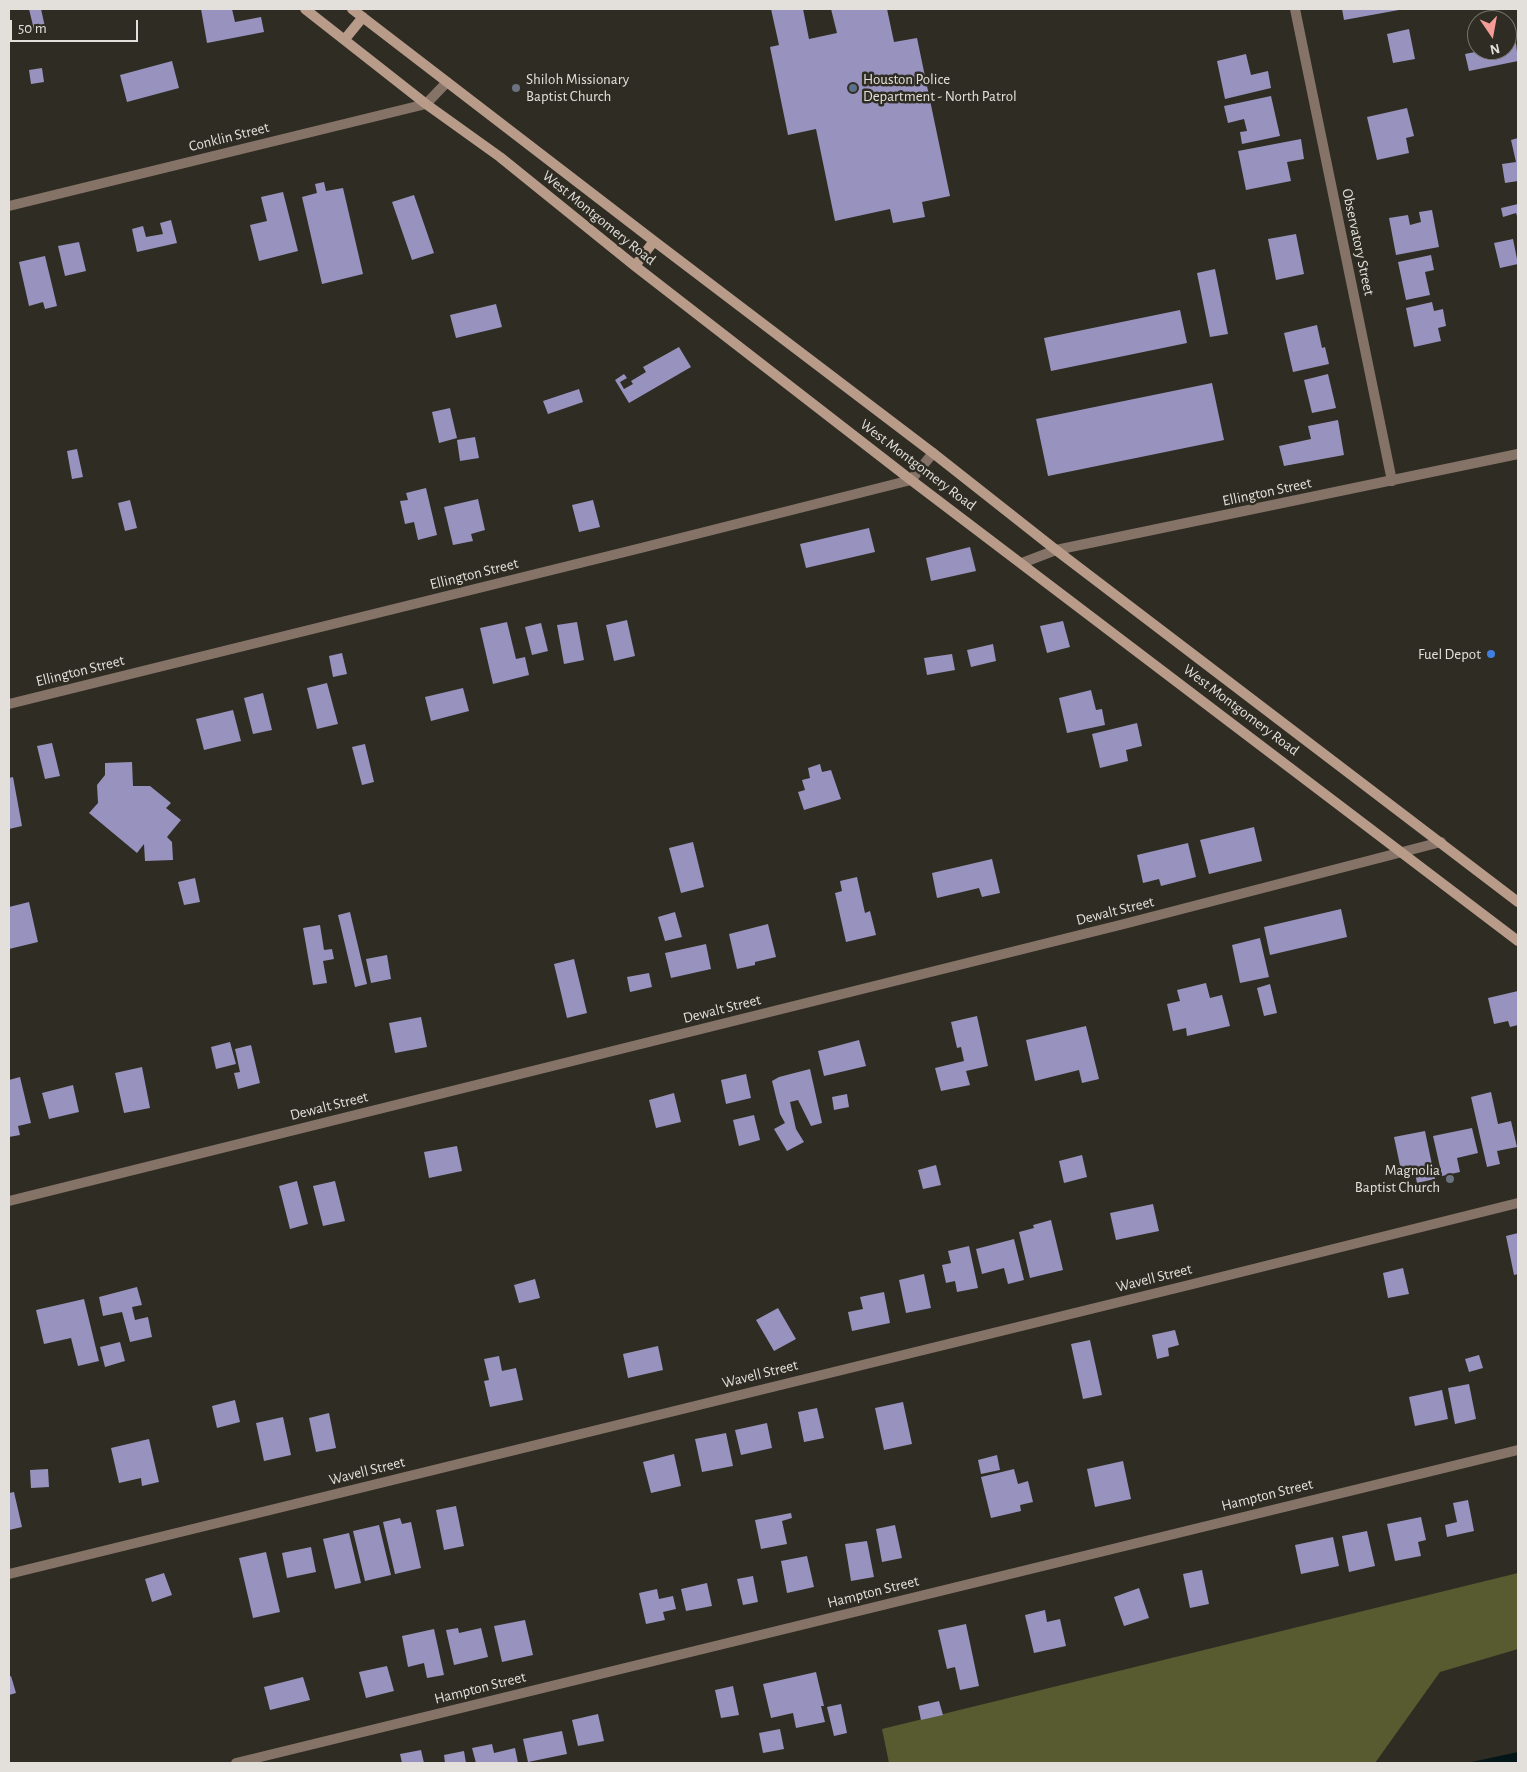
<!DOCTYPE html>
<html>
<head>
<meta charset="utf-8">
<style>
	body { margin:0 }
	#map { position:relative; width:1527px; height:1772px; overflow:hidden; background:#2f2c23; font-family:"Alegreya Sans",sans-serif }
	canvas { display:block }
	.frame { position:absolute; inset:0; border:10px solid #e3e0db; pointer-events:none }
	.north { position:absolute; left:1467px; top:10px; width:50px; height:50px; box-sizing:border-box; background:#2f2c23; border:1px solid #77746d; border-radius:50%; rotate:168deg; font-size:14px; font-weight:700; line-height:20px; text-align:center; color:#e3e0db }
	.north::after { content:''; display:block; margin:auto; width:18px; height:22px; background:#f59b98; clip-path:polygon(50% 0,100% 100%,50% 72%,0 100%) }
	.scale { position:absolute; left:10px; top:20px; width:128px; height:22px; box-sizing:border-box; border:2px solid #e3e0db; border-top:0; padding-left:6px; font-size:15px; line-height:18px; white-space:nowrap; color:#e3e0db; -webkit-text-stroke:4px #2f2c23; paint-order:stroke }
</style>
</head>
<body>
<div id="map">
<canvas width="1527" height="1772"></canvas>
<div class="frame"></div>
<div class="north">N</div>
<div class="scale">50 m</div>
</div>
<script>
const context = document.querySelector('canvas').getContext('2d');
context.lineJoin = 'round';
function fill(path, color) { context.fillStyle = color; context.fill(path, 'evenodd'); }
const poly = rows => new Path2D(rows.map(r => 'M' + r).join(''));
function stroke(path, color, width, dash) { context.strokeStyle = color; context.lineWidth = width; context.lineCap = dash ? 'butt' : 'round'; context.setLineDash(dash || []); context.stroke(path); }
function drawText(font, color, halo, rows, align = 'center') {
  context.font = font + ' "Alegreya Sans",sans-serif'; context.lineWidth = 5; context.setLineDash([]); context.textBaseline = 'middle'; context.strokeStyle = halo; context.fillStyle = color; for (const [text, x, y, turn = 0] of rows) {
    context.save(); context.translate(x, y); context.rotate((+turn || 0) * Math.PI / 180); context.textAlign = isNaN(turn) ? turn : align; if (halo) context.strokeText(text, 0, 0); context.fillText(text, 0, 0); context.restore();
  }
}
fill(poly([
	[1518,1573,1518,1649,1440,1672,1375,1763,889,1763,882,1729]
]), '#585b2f');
fill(poly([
	[1518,1752,1518,1763,1467,1763]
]), '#041618');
fill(poly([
	[29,9,41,9,45,27,34,30],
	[201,9,232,9,235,22,261,17,264,32,207,43],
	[771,9,803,9,809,39,837,33,831,9,887,9,894,42,917,38,950,196,922,202,925,217,893,223,890,209,835,221,816,129,788,135,770,47,779,45],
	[1342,9,1399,9,1399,10,1344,20],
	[1409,29,1415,59,1393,63,1387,34],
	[1472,34,1477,34,1477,50,1507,50,1507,45,1516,43,1518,61,1469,71,1465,54,1475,52],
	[1246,54,1251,75,1268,71,1271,88,1225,99,1217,61],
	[172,61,179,88,127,102,120,75],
	[42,68,44,82,31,84,29,70],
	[1271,96,1280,136,1242,144,1240,132,1247,131,1244,119,1228,123,1224,106],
	[1407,108,1414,136,1406,138,1409,153,1377,160,1367,117],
	[1518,138,1518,181,1505,183,1502,164,1516,162,1511,140],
	[1301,139,1304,159,1287,162,1291,181,1246,190,1238,151],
	[324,182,326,191,343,188,363,274,322,284,302,197,317,193,315,184],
	[283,192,298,251,259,261,250,225,267,221,261,197],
	[414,195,434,253,412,260,392,202],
	[1518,204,1518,219,1516,213,1503,217,1501,208],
	[1432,210,1439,247,1396,255,1389,218,1408,215,1410,225,1421,222,1419,212],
	[171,220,177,243,137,252,132,229,143,226,146,237,163,234,160,223],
	[1296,234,1304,274,1276,280,1268,239],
	[1513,239,1518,264,1500,268,1494,243],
	[79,242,86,271,65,276,58,246],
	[1431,255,1434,270,1425,272,1430,295,1406,300,1398,262],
	[45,256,57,306,45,309,43,302,29,306,19,262],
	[1215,269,1228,334,1210,337,1197,273],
	[1432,302,1434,311,1443,309,1446,326,1438,328,1441,341,1414,347,1406,308],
	[496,304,502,327,456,338,450,315],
	[1180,310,1187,343,1051,371,1044,338],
	[1317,325,1322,348,1325,347,1329,364,1293,372,1284,333],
	[679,347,691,367,629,403,615,380,624,374,627,378,620,382,624,389,633,384,631,381,646,372,643,367],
	[1328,374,1336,408,1312,413,1304,380],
	[1212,383,1224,440,1048,476,1036,419],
	[579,389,583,402,548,414,543,401],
	[450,408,457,438,439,443,432,412],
	[1338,420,1344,455,1284,466,1279,446,1311,439,1308,426],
	[475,437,479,458,460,461,457,440],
	[77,449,83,477,72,479,67,451],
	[426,488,437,535,418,540,414,522,405,524,400,501,408,500,406,493],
	[478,499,485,530,471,534,473,541,453,545,444,507],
	[130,500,137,528,125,531,118,503],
	[593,500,600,527,579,532,572,505],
	[869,528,875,552,806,568,800,544],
	[970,547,976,571,931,581,926,558],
	[627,620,635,656,614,661,606,625],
	[1063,621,1070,647,1047,653,1040,626],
	[507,622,516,659,525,657,529,675,493,684,480,628],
	[577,622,584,660,564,664,557,625],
	[541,623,548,651,532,655,525,627],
	[993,644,996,661,971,667,967,650],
	[342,653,347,674,333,677,329,656],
	[952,654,955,670,927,675,924,658],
	[327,683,338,724,317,729,307,688],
	[463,688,469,711,431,721,425,697],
	[1091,690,1096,710,1102,709,1105,725,1067,733,1059,698],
	[263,693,272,730,253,734,244,698],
	[233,710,241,741,204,750,196,719],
	[1137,723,1142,746,1126,750,1128,761,1100,768,1092,734],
	[52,743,60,776,45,779,37,746],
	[365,744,374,782,362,785,352,747],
	[132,762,133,786,150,786,171,803,166,808,181,820,167,837,172,842,173,860,145,861,144,844,137,853,89,813,98,803,97,785,105,775,105,763],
	[820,764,822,772,831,770,841,799,804,810,798,792,805,790,802,780,810,778,808,768],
	[13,777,22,826,9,829,9,778],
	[1254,827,1262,861,1209,874,1200,840],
	[693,842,704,887,681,893,669,848],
	[1188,843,1196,877,1161,886,1159,879,1143,883,1137,855],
	[992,859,1000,893,982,897,979,888,937,898,932,873],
	[857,877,865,913,870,911,876,935,846,942,835,893,842,891,840,881],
	[195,878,200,902,184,905,178,882],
	[29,902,38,942,9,949,9,907],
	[1341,909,1347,937,1270,955,1264,927],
	[350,912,367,984,355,987,338,915],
	[675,912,682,937,665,941,658,917],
	[768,924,776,957,755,962,755,965,737,969,729,934],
	[320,925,324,950,332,949,334,959,323,961,327,983,313,985,303,928],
	[1260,938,1269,977,1240,983,1232,945],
	[706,944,711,969,671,978,665,953],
	[387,955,391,979,371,983,366,959],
	[574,959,587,1013,567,1018,554,964],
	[649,973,652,987,630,992,627,977],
	[1206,983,1210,998,1222,995,1230,1026,1187,1036,1186,1028,1173,1031,1167,1004,1180,1001,1177,990],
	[1270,984,1277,1013,1264,1016,1257,988],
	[1518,991,1518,1025,1510,1027,1508,1021,1494,1024,1488,998],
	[977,1016,988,1066,966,1071,970,1085,941,1091,935,1068,964,1061,961,1047,957,1048,951,1022],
	[421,1017,427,1047,395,1053,389,1023],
	[1086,1026,1099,1079,1082,1083,1079,1070,1035,1081,1026,1040],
	[859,1040,866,1066,824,1076,818,1051],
	[230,1042,236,1064,216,1069,211,1047],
	[251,1045,260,1083,238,1089,234,1073,240,1072,235,1049],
	[142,1067,150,1108,124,1113,115,1073],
	[810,1069,822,1123,811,1126,798,1100,790,1102,796,1129,804,1142,787,1151,774,1129,785,1123,780,1114,772,1081,779,1077],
	[746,1074,751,1098,726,1104,721,1080],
	[20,1077,31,1123,18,1126,20,1135,9,1137,9,1080],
	[73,1085,79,1112,49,1119,42,1093],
	[1491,1092,1498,1124,1511,1121,1517,1147,1497,1151,1500,1164,1487,1167,1471,1097],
	[674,1093,681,1122,656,1128,649,1100],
	[847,1094,849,1107,834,1110,832,1097],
	[754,1115,760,1140,739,1146,733,1120],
	[1472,1128,1478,1153,1457,1158,1460,1172,1442,1176,1433,1136],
	[1425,1131,1435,1179,1417,1183,1415,1173,1402,1175,1394,1137],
	[457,1146,462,1171,429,1178,424,1152],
	[1082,1155,1087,1177,1064,1183,1059,1161],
	[936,1165,941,1185,923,1189,918,1170],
	[297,1181,308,1224,290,1229,279,1186],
	[335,1181,345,1221,323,1226,313,1186],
	[1153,1204,1159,1231,1116,1240,1110,1213],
	[1051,1220,1063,1270,1030,1278,1019,1232,1034,1228,1033,1225],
	[1518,1233,1518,1274,1514,1275,1506,1236],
	[1014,1239,1024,1280,1008,1284,1004,1268,982,1274,976,1249],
	[969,1246,978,1288,957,1292,955,1281,946,1283,942,1265,951,1263,948,1251],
	[1403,1268,1409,1294,1388,1298,1383,1273],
	[924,1274,931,1308,906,1313,899,1280],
	[535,1279,540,1298,519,1303,514,1285],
	[137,1287,142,1305,132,1307,135,1320,148,1317,152,1337,130,1342,122,1312,103,1316,99,1297],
	[884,1292,890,1323,852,1331,848,1312,863,1309,860,1297],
	[84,1299,99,1361,78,1366,71,1338,44,1344,36,1310],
	[778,1308,796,1339,774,1351,756,1320],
	[1175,1330,1179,1345,1168,1348,1169,1356,1157,1359,1152,1335],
	[1090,1340,1102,1395,1083,1399,1071,1344],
	[120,1342,125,1361,105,1367,100,1347],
	[658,1346,663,1370,628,1378,623,1354],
	[1479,1355,1483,1368,1469,1372,1465,1359],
	[499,1356,502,1371,516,1368,523,1400,490,1407,484,1381,489,1380,484,1359],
	[1469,1384,1476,1419,1455,1424,1448,1388],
	[1442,1390,1448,1419,1415,1426,1409,1397],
	[235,1400,240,1422,217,1428,212,1406],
	[903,1402,912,1444,884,1450,875,1408],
	[817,1408,824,1438,804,1442,798,1412],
	[329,1413,336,1448,316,1452,309,1418],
	[283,1417,291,1455,264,1461,256,1423],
	[767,1423,772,1448,741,1455,735,1430],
	[726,1433,733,1466,702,1472,695,1439],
	[149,1439,159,1482,142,1486,141,1478,119,1483,111,1448],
	[674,1454,681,1486,651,1493,643,1462],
	[997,1455,1000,1470,981,1474,978,1460],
	[1123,1461,1131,1499,1095,1507,1087,1469],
	[48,1469,49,1487,31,1488,30,1470],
	[1014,1469,1018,1484,1028,1481,1033,1502,1020,1505,1021,1511,991,1518,981,1477],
	[14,1492,22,1527,9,1530,9,1493],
	[1468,1500,1474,1531,1447,1537,1445,1525,1457,1522,1453,1503],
	[456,1506,464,1546,444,1550,436,1510],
	[791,1513,792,1518,782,1521,787,1544,761,1549,755,1520],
	[1421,1517,1426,1540,1418,1542,1421,1556,1395,1561,1387,1524],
	[400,1518,402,1524,411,1522,421,1568,395,1574,383,1522],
	[379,1525,391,1575,365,1581,353,1531],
	[895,1525,902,1558,882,1562,876,1529],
	[1367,1531,1375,1566,1349,1572,1342,1536],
	[349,1533,361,1583,335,1589,323,1539],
	[1333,1537,1339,1566,1301,1574,1295,1545],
	[867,1541,874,1577,851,1581,845,1544],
	[311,1547,316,1572,287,1578,282,1553],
	[266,1552,280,1612,253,1618,239,1558],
	[807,1556,814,1587,787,1593,781,1561],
	[1202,1570,1209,1604,1190,1608,1183,1574],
	[164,1573,172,1595,152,1602,145,1579],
	[753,1576,758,1602,743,1605,737,1579],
	[707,1583,712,1606,686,1611,681,1589],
	[1139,1588,1149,1618,1124,1626,1114,1597],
	[657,1589,659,1599,673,1596,676,1609,663,1612,665,1620,646,1624,639,1593],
	[1045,1610,1047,1622,1060,1619,1066,1646,1034,1653,1025,1615],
	[525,1620,533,1655,502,1662,494,1626],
	[966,1624,979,1686,960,1690,955,1667,947,1669,938,1630],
	[458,1628,459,1633,481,1628,488,1657,454,1665,446,1630],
	[434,1629,444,1675,427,1678,424,1663,408,1667,402,1636],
	[387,1666,394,1691,366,1698,359,1672],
	[816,1672,824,1706,821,1706,825,1722,796,1728,793,1713,771,1718,763,1684],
	[11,1676,16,1693,9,1695,9,1677],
	[303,1677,310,1700,270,1710,264,1687],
	[733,1686,739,1715,721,1718,715,1690],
	[939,1701,943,1715,921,1720,918,1706],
	[841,1704,847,1733,834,1736,827,1707],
	[598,1714,604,1741,578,1746,572,1720],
	[780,1729,784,1749,763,1753,759,1733],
	[562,1731,567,1754,528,1762,523,1739],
	[492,1744,494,1753,515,1748,518,1763,476,1763,472,1748],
	[421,1750,424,1763,402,1763,400,1754],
	[464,1751,466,1763,445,1763,444,1755]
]), '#9793be');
stroke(poly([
	[1295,9,1392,481],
	[9,206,426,104,447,82],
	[1022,563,1056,550,1518,454],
	[9,704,641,548,911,480,933,453],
	[9,1201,1124,924,1441,842],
	[9,1574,1189,1285,1518,1203],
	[236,1763,1518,1450]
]), '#857368', 10);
stroke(poly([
	[305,9,426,104,500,157,635,266,911,480,1518,941],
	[352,9,654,241,933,453,1056,550,1518,902],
	[345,39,363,17],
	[635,266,654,241]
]), '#b89b89', 10);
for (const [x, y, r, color] of [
	[516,88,5,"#6b7280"],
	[853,88,5,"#5c6f8a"],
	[1491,654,5,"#3f7fe0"],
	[1450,1179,5,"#6b7280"]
]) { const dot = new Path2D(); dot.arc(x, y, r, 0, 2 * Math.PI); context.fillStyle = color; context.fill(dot); stroke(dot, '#2f2c23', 2); }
drawText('15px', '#e3e0db', '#2f2c23', [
	["Shiloh Missionary",526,79],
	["Baptist Church",526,96],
	["Houston Police",863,79],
	["Department - North Patrol",863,96],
	["Fuel Depot",1481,654,"right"],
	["Magnolia",1440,1170,"right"],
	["Baptist Church",1440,1187,"right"]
], 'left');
drawText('15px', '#e3e0db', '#2f2c23', [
	["Conklin Street",229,137,-14],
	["West Montgomery Road",599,218,39],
	["Observatory Street",1358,242,78],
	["West Montgomery Road",918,465,37],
	["Ellington Street",1267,492,-12],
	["Ellington Street",474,574,-14],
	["Ellington Street",80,671,-14],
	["West Montgomery Road",1241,710,37],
	["Dewalt Street",1115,911,-14],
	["Dewalt Street",722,1009,-14],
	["Dewalt Street",329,1106,-14],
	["Wavell Street",1154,1278,-14],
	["Wavell Street",760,1374,-14],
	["Wavell Street",367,1471,-14],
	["Hampton Street",1267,1495,-14],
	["Hampton Street",873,1592,-14],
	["Hampton Street",480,1688,-14]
]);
</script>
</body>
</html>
